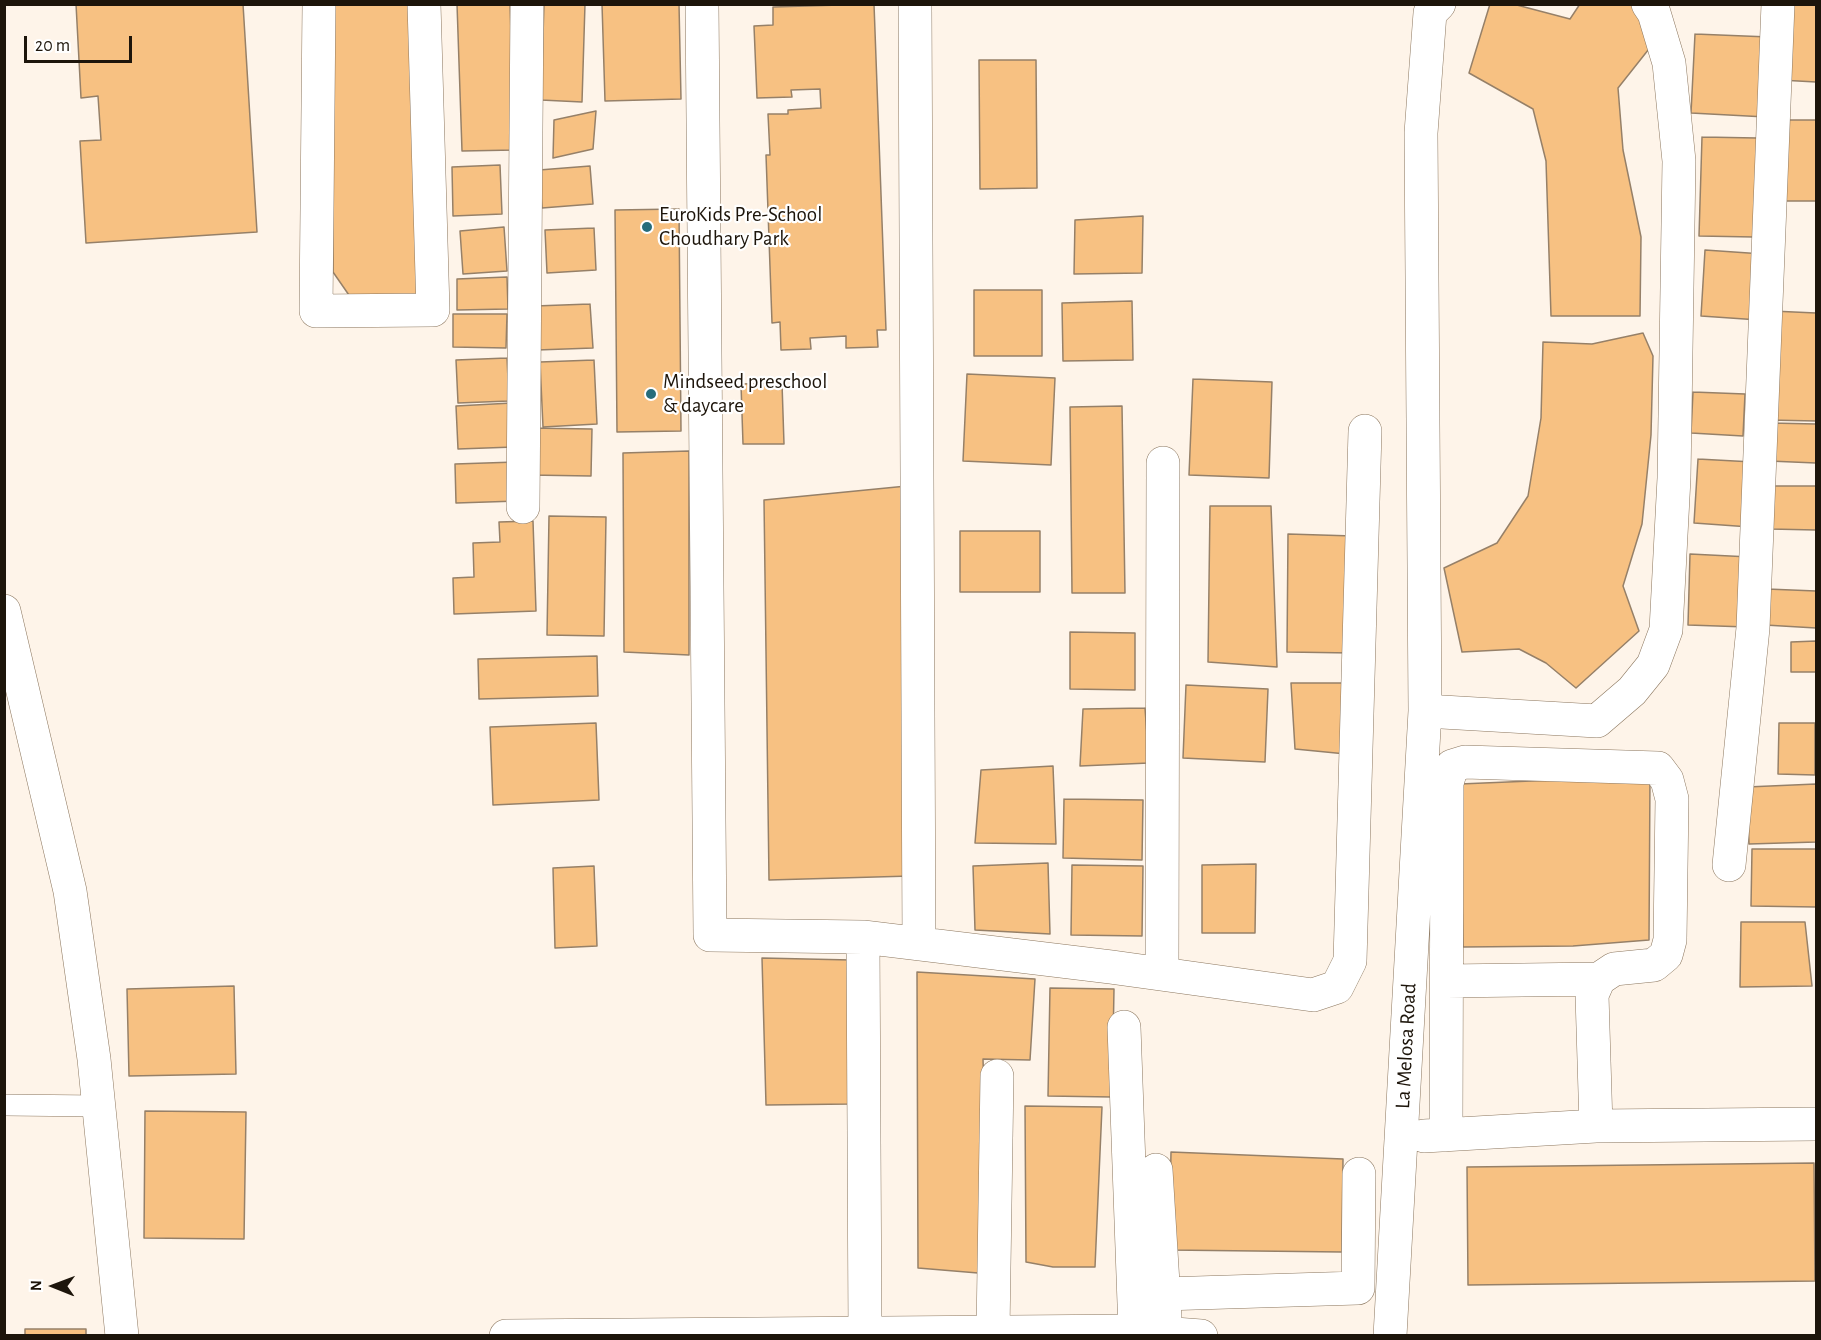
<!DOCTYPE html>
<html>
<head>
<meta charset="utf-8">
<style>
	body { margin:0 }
	#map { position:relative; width:1821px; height:1340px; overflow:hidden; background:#fef4e9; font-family:"Alegreya Sans",sans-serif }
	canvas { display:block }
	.frame { position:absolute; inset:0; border:6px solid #1d150b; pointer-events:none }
	.north { position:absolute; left:24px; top:1256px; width:60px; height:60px; -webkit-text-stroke:4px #fff; paint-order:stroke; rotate:271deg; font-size:16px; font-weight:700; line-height:24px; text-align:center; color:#1d150b }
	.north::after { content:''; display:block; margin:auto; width:21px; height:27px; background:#1d150b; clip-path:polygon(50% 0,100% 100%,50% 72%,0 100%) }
	.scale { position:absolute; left:24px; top:36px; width:108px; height:27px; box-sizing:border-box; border:3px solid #1d150b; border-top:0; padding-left:8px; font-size:18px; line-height:21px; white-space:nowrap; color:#1d150b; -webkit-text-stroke:4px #fff; paint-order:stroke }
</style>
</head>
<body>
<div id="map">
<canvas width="1821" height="1340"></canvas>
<div class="frame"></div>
<div class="north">N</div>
<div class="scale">20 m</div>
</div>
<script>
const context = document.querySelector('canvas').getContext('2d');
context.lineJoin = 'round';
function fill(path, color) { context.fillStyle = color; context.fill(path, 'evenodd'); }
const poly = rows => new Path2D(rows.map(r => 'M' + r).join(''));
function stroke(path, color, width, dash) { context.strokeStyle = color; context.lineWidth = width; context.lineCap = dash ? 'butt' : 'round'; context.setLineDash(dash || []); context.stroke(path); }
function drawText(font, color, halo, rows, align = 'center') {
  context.font = font + ' "Alegreya Sans",sans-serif'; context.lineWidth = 4.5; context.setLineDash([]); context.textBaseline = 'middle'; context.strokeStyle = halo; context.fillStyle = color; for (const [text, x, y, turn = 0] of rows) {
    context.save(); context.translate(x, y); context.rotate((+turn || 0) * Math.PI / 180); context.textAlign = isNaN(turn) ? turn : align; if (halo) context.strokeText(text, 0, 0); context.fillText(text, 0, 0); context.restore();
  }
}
const building = poly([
	[76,4,243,4,257,232,86,243,80,141,101,140,98,96,81,98,76,4],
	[331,4,420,4,418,301,351,298,333,272,331,4],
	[457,4,510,4,515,150,462,151,457,4],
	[544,4,585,4,582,102,541,100,544,4],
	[602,4,679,4,681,99,605,101,602,4],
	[874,4,886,330,877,330,878,347,846,348,846,336,810,338,811,349,781,350,780,322,772,323,766,155,770,155,768,114,788,114,788,110,821,108,820,89,791,90,792,97,757,98,754,26,773,25,773,7,874,4],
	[1490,4,1513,4,1570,19,1580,4,1636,4,1660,35,1618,88,1623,150,1641,237,1640,316,1551,316,1546,161,1533,109,1469,73,1490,4],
	[1784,4,1816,4,1816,82,1780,80,1784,4],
	[1695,34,1769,37,1766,117,1691,113,1695,34],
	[979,60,1036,60,1037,188,980,189,979,60],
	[596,111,593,149,553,158,554,120,596,111],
	[1784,120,1816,120,1816,201,1783,201,1784,120],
	[1702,137,1757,138,1754,237,1699,236,1702,137],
	[500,165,502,214,453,216,452,167,500,165],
	[590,166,593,204,542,208,539,170,590,166],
	[679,209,681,431,617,432,615,210,679,209],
	[1143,216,1142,273,1074,274,1075,220,1143,216],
	[504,227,507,271,463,274,460,231,504,227],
	[594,228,596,270,547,273,545,230,594,228],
	[1705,250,1763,254,1759,320,1701,316,1705,250],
	[507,277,508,309,457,310,457,279,507,277],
	[974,290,1042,290,1042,356,974,356,974,290],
	[1132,301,1133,360,1063,361,1062,303,1132,301],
	[590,304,593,348,537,350,535,306,590,304],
	[1772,311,1816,313,1816,421,1769,420,1772,311],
	[453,314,507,314,506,348,453,347,453,314],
	[1643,333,1653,356,1651,435,1642,524,1623,586,1639,631,1576,688,1546,663,1519,649,1462,652,1444,568,1497,543,1528,496,1541,418,1543,342,1592,344,1643,333],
	[507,358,509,401,458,403,456,360,507,358],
	[594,360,597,424,543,427,540,362,594,360],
	[967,374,1055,378,1051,465,963,461,967,374],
	[1193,379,1272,382,1269,478,1189,475,1193,379],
	[782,383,784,444,743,444,741,384,782,383],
	[1693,392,1745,394,1743,436,1691,433,1693,392],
	[512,403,514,447,458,449,456,406,512,403],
	[1122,406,1125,593,1072,593,1070,407,1122,406],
	[1770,423,1816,424,1816,463,1769,461,1770,423],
	[530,428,592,429,591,476,529,475,530,428],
	[689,451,689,655,624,652,623,453,689,451],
	[1698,459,1753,462,1750,527,1694,523,1698,459],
	[516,462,518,501,456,503,455,464,516,462],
	[917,485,911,876,769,880,764,500,917,485],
	[1770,486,1816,486,1816,530,1770,529,1770,486],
	[1210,506,1271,506,1277,667,1208,662,1210,506],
	[549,516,606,517,604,636,547,635,549,516],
	[533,521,536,611,454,614,453,578,474,577,473,543,500,542,499,522,533,521],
	[960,531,1040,531,1040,592,960,592,960,531],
	[1288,534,1353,536,1352,653,1287,652,1288,534],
	[1690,554,1750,557,1747,627,1688,625,1690,554],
	[1767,589,1816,591,1816,628,1765,625,1767,589],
	[1070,632,1135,633,1135,690,1070,689,1070,632],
	[1816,641,1816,672,1791,672,1791,642,1816,641],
	[597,656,598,696,479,699,478,659,597,656],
	[1291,683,1346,683,1346,754,1295,749,1291,683],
	[1186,685,1268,689,1265,762,1183,758,1186,685],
	[1145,708,1149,763,1080,766,1083,709,1145,708],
	[596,723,599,800,493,805,490,727,596,723],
	[1779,723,1815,723,1815,775,1778,774,1779,723],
	[1053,766,1056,844,975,843,981,770,1053,766],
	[1650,776,1649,940,1573,946,1463,947,1460,784,1650,776],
	[1816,784,1816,842,1749,844,1747,787,1816,784],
	[1064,799,1143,800,1142,860,1063,858,1064,799],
	[1752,849,1816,849,1816,907,1751,906,1752,849],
	[1048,863,1050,934,975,930,973,866,1048,863],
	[1256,864,1255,933,1202,933,1202,865,1256,864],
	[1072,865,1143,866,1142,936,1071,935,1072,865],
	[594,866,597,946,555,948,553,868,594,866],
	[1741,922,1805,922,1812,986,1740,987,1741,922],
	[762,958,851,960,850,1104,766,1105,762,958],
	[917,972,1035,979,1030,1060,983,1059,990,1274,918,1268,917,972],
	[234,986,236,1074,129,1076,127,989,234,986],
	[1050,988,1114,989,1112,1097,1048,1096,1050,988],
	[1025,1106,1102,1107,1095,1267,1053,1267,1026,1262,1025,1106],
	[145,1111,246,1112,244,1239,144,1238,145,1111],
	[1171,1152,1343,1159,1342,1252,1169,1250,1171,1152],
	[1814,1163,1815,1281,1468,1285,1467,1167,1814,1163],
	[25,1329,86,1329,86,1336,25,1336,25,1329]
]);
fill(building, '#f7c182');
stroke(building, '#968068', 1.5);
const lane = poly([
	[4,1105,99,1106]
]);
const street = poly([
	[319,4,316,311,433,310,424,4],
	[702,4,710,935,863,937,1111,967,1313,995,1337,987,1350,961,1365,431],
	[915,4,919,944],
	[523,507,527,4],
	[1425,711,1597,721,1632,691,1653,665,1666,630,1674,478,1679,161,1669,63,1654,13,1648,4],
	[1729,865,1753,628,1778,4],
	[863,937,865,1336],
	[1162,974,1163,463],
	[1447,981,1599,979],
	[1124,1027,1135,1331],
	[1446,1135,1447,783,1452,766,1465,762,1658,768,1667,780,1672,799,1670,940,1666,955,1654,965,1614,969,1599,979,1592,995,1596,1126],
	[1424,1136,1596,1126,1816,1124],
	[1156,1170,1165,1316],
	[1163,1294,1358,1288,1359,1174],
	[993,1331,997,1076],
	[1390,1336,1425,711,1421,133,1430,13,1439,4]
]);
const secondary = poly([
	[4,611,70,891,94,1059,122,1336],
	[506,1336,1135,1331,1201,1336]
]);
stroke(lane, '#8c775f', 22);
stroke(street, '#8c775f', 34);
stroke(secondary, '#8c775f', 34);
stroke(lane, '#fff', 21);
stroke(street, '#fff', 33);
stroke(secondary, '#fff', 33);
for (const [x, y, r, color] of [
	[647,227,6,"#266c7b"],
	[651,394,6,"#266c7b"]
]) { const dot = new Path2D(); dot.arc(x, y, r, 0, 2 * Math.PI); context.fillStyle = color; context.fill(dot); stroke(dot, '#fff', 2); }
drawText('21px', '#1d150b', '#fff', [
	["EuroKids Pre-School",659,215],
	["Choudhary Park",659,239],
	["Mindseed preschool",663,382],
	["& daycare",663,406]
], 'left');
drawText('21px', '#1d150b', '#fff', [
	["La Melosa Road",1406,1046,-87]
]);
</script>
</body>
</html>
